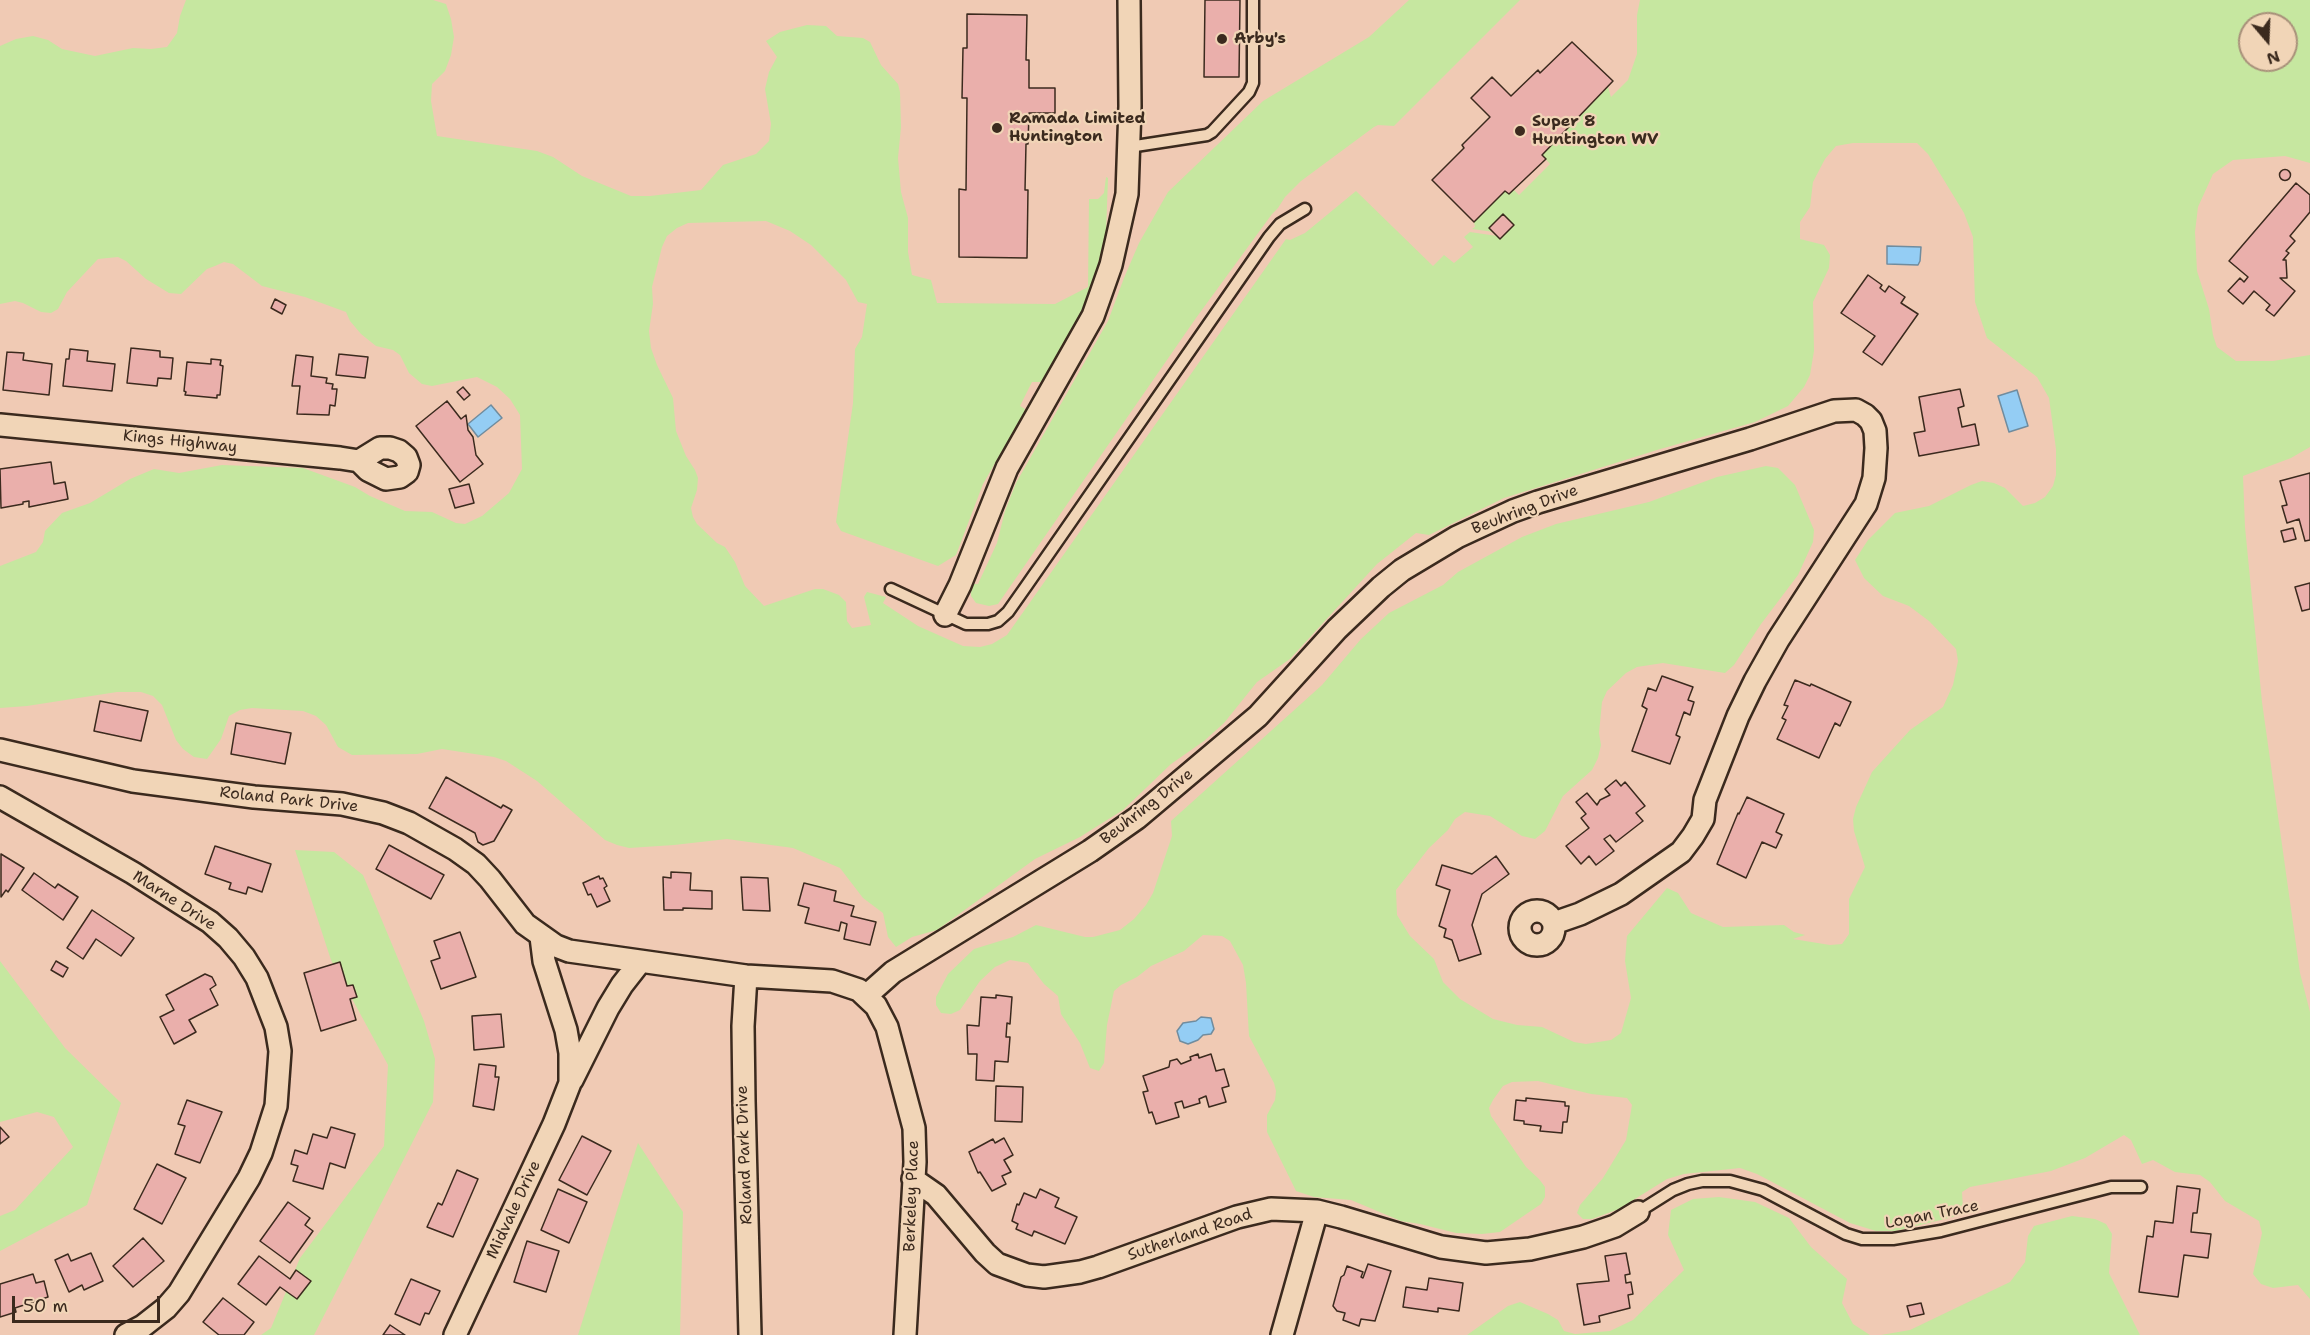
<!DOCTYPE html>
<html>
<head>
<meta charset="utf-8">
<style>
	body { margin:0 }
	#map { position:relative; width:2310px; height:1335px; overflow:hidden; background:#f0cab4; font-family:"Shantell Sans",sans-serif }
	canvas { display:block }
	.north { position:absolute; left:2238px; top:12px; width:60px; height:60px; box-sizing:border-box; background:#f1d5b7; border:2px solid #a8917a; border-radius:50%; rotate:161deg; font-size:16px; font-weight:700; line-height:24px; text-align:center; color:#3b2a1e }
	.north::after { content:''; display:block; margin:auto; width:21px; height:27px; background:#3b2a1e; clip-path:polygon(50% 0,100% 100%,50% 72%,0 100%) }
	.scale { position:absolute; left:12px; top:1296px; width:148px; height:27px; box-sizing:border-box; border:3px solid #3b2a1e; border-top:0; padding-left:8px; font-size:18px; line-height:21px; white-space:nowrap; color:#3b2a1e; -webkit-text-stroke:4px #f1d5b7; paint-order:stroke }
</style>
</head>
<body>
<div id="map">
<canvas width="2310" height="1335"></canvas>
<div class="north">N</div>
<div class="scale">50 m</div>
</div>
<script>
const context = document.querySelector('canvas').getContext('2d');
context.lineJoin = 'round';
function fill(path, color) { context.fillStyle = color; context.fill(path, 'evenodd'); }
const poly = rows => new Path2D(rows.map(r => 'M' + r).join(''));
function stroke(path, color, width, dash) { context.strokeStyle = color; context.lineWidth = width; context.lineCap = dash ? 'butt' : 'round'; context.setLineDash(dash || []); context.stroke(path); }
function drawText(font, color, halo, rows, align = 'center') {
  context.font = font + ' "Shantell Sans",sans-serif'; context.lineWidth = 4.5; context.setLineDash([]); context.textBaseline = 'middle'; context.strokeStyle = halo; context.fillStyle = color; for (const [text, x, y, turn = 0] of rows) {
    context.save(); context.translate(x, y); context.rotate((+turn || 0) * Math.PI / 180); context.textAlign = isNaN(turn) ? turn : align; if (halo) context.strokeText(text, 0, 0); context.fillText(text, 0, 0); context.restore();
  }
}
fill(poly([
	[186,0,433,0,446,4,451,19,454,37,451,55,445,71,432,84,431,101,437,136,537,151,553,157,582,176,631,196,650,196,701,190,723,165,756,154,769,141,771,124,765,89,769,72,777,57,766,41,780,32,807,25,826,26,837,36,863,38,870,42,881,65,898,84,900,92,901,127,898,158,901,192,908,218,908,252,912,275,931,280,937,303,1055,304,1088,287,1089,199,1098,199,1104,193,1106,177,1108,178,1106,233,1092,288,1080,315,1043,379,1041,382,1032,382,1020,406,1025,409,1024,413,983,484,956,555,938,566,841,531,836,522,853,403,855,349,862,337,867,304,858,302,846,280,811,245,790,231,766,221,688,223,677,228,667,236,662,247,652,287,653,304,649,331,651,348,657,365,673,398,676,431,686,456,695,470,698,478,697,490,691,508,693,517,697,524,717,543,725,547,735,562,745,586,764,606,815,589,823,589,839,595,846,602,847,621,852,628,871,625,864,597,867,592,886,597,883,603,918,626,963,646,980,647,992,644,1007,635,1286,239,1290,240,1305,233,1356,191,1433,266,1444,255,1454,263,1473,247,1464,237,1470,232,1497,236,1500,238,1514,225,1503,214,1489,228,1494,232,1472,229,1475,227,1474,222,1505,191,1509,194,1514,190,1519,195,1550,164,1542,155,1608,87,1611,97,1628,80,1637,54,1637,15,1640,0,2310,0,2310,163,2285,156,2233,160,2213,174,2198,207,2195,232,2197,271,2209,309,2213,335,2217,347,2236,361,2273,361,2310,355,2310,447,2291,458,2243,476,2245,527,2262,702,2300,973,2310,1012,2310,1299,2298,1285,2273,1288,2261,1284,2253,1274,2262,1233,2259,1221,2225,1201,2210,1182,2200,1175,2175,1172,2153,1160,2142,1164,2131,1140,2124,1135,2085,1158,2051,1171,1970,1187,1962,1192,1963,1208,1957,1216,1895,1231,1876,1231,1850,1223,1757,1174,1740,1168,1684,1174,1667,1179,1619,1209,1592,1219,1583,1219,1577,1213,1580,1205,1603,1178,1626,1140,1632,1105,1627,1098,1591,1094,1538,1081,1512,1082,1503,1086,1493,1100,1489,1108,1491,1116,1526,1167,1539,1179,1545,1187,1545,1197,1541,1204,1500,1232,1482,1234,1456,1233,1420,1224,1401,1221,1351,1200,1314,1197,1296,1191,1267,1132,1267,1115,1275,1100,1276,1091,1274,1083,1249,1036,1246,983,1243,965,1230,941,1222,936,1203,935,1184,951,1151,966,1137,977,1121,985,1114,991,1107,1025,1104,1063,1099,1071,1090,1068,1080,1043,1061,1014,1058,996,1044,984,1028,963,1010,960,995,967,980,981,960,1010,951,1014,941,1013,936,1005,936,997,948,974,974,949,1013,937,1036,925,1085,937,1093,937,1120,930,1134,919,1146,905,1153,893,1172,836,1171,821,1322,685,1361,639,1389,613,1443,585,1458,572,1522,537,1556,524,1649,502,1717,477,1766,466,1778,468,1795,485,1814,530,1813,542,1798,575,1761,624,1734,665,1725,673,1663,663,1637,667,1626,673,1607,691,1602,702,1599,733,1601,745,1598,758,1592,770,1563,796,1545,831,1535,839,1522,836,1490,816,1465,812,1455,819,1448,830,1429,848,1396,890,1397,915,1410,936,1434,959,1443,982,1460,999,1493,1019,1517,1025,1542,1027,1574,1042,1586,1044,1611,1040,1621,1033,1631,998,1625,961,1627,936,1667,888,1678,893,1691,913,1723,927,1784,925,1794,932,1805,935,1793,939,1830,945,1842,944,1849,934,1849,899,1865,867,1854,831,1853,819,1856,807,1872,772,1910,730,1943,707,1953,685,1958,661,1956,649,1929,621,1909,606,1883,596,1864,578,1855,560,1868,540,1895,513,1929,506,1971,485,1982,481,1994,483,2005,488,2023,506,2035,503,2045,497,2053,486,2056,475,2056,449,2049,398,2037,377,1987,338,1975,302,1973,237,1964,213,1928,154,1917,143,1853,143,1836,146,1825,159,1813,182,1810,207,1800,222,1800,239,1824,245,1830,255,1829,268,1813,302,1814,351,1810,375,1804,387,1788,406,1755,422,1657,450,1504,498,1429,535,1416,533,1377,564,1290,659,1257,682,1224,723,1204,741,1171,764,1123,810,1080,837,1035,859,937,930,912,937,896,947,888,937,883,913,863,898,840,868,793,848,727,839,674,845,629,848,617,845,605,840,537,781,506,761,494,757,442,749,417,754,352,755,338,747,326,725,316,716,303,711,252,708,240,710,229,716,221,739,207,759,194,757,183,749,176,740,162,705,153,696,141,692,117,692,27,706,0,708,0,566,36,552,43,542,45,531,62,513,90,503,130,479,154,469,179,473,222,465,303,468,355,487,370,496,405,511,432,512,456,523,465,524,482,516,509,493,522,469,520,415,510,399,497,387,477,377,432,386,422,384,409,373,400,355,393,350,376,346,361,334,350,321,346,312,305,297,262,286,233,264,224,262,215,266,207,269,181,294,169,293,146,279,126,261,118,257,98,259,67,292,58,309,51,313,41,312,23,303,15,301,0,304,0,46,16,39,33,36,48,40,62,49,95,56,133,48,151,49,167,47,177,33,180,16],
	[2250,24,2286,24,2286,60,2250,60],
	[1409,0,1520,0,1394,126,1378,125,1374,127,1301,181,1285,197,1278,208,1272,214,1196,318,998,604,989,606,976,603,971,596,971,592,974,584,978,584,997,543,1005,511,1016,483,1108,321,1124,278,1139,243,1168,192,1263,101,1369,37],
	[295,850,334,852,363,875,424,1021,435,1059,433,1102,314,1335,261,1335,271,1328,300,1258,384,1146,388,1065,331,960],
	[0,961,65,1048,121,1103,87,1205,0,1251,0,1216,15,1210,73,1147,54,1117,37,1112,0,1122],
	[638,1143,683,1212,680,1335,578,1335],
	[1719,1197,1755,1202,1789,1218,1811,1247,1847,1279,1842,1303,1853,1324,1870,1335,1455,1335,1467,1335,1508,1306,1520,1302,1548,1314,1558,1320,1564,1331,1575,1334,1610,1331,1633,1320,1684,1270,1668,1235,1671,1210,1693,1199],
	[2072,1216,2095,1219,2106,1224,2112,1234,2109,1273,2140,1335,1881,1335,1910,1330,2010,1282,2025,1262,2028,1236,2034,1226]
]), '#c6e7a0');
const water = poly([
	[1887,246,1921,247,1920,261,1918,265,1887,264,1887,246],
	[2017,390,2028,426,2009,432,1998,396,2017,390],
	[491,405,502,418,478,437,468,424,491,405],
	[1201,1017,1211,1018,1214,1029,1211,1034,1203,1035,1198,1040,1188,1044,1180,1041,1177,1031,1183,1023,1196,1021,1201,1017]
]);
fill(water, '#94cdf4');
stroke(water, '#708c9e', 1.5);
const building = poly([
	[1205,0,1240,0,1239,77,1204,77,1205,0],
	[967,14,1027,15,1026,60,1029,60,1029,88,1055,88,1055,113,1029,113,1028,144,1026,144,1025,190,1028,190,1027,258,959,257,959,189,966,190,967,98,962,98,963,48,967,48,967,14],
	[1572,42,1613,81,1542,155,1546,159,1509,194,1505,191,1474,222,1432,180,1464,148,1462,145,1490,117,1471,98,1492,77,1511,96,1538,70,1540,73,1572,42],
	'2279.5 175a5.5 5.5 0 1 1 11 0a5.5 5.5 0 1 1-11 0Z',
	[2296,183,2310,195,2310,212,2290,236,2295,241,2286,251,2289,253,2283,260,2286,260,2287,278,2280,278,2295,291,2274,316,2266,310,2270,305,2254,291,2243,304,2228,291,2240,278,2244,282,2248,277,2229,261,2296,183],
	[1503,214,1514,225,1500,239,1489,228,1503,214],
	[1868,275,1882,285,1880,288,1885,292,1889,286,1905,297,1901,303,1918,314,1882,365,1863,352,1875,336,1841,313,1868,275],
	[275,299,286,305,282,314,271,308,275,299],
	[131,348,160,351,160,357,173,358,171,379,158,378,157,386,127,383,131,348],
	[70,349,88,351,87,361,115,364,112,391,63,386,66,359,69,359,70,349],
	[7,352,24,353,23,360,52,364,49,395,3,390,7,352],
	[339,354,368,357,365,378,336,375,339,354],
	[296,355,313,357,311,376,327,378,326,383,333,384,332,389,337,389,335,406,330,405,329,415,297,414,300,386,292,386,296,355],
	[211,359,221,360,220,365,223,366,220,395,217,395,217,398,185,395,186,392,184,391,187,362,211,364,211,359],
	[463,387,470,395,464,400,457,392,463,387],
	[1960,389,1964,406,1958,408,1962,427,1975,424,1979,445,1919,456,1914,433,1925,431,1919,397,1960,389],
	[447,401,461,419,466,415,468,430,473,437,476,455,483,464,460,482,416,426,447,401],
	[51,462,54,484,65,482,68,499,29,507,29,501,23,502,23,504,1,508,0,469,51,462],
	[2310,473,2310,540,2305,541,2299,519,2287,523,2282,506,2287,505,2280,481,2310,473],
	[469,484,474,503,455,508,449,489,469,484],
	[2293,528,2296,539,2284,542,2281,531,2293,528],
	[2310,583,2310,609,2302,611,2295,587,2310,583],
	[1662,676,1693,687,1688,700,1694,702,1690,715,1684,712,1676,735,1680,737,1670,764,1632,751,1647,709,1642,706,1648,688,1656,691,1662,676],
	[1795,680,1810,686,1811,684,1851,702,1840,726,1835,723,1819,758,1777,739,1786,720,1782,718,1788,706,1784,705,1795,680],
	[100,701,148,711,141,741,94,731,100,701],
	[236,723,291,733,285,764,231,754,236,723],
	[446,777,501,808,503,805,512,810,494,841,483,845,478,842,475,833,429,808,446,777],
	[1616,780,1621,786,1625,782,1645,806,1636,813,1643,821,1616,842,1610,835,1604,839,1614,851,1596,865,1589,856,1581,864,1566,846,1589,828,1581,818,1586,814,1576,802,1587,793,1597,805,1600,800,1610,795,1605,789,1616,780],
	[1747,797,1784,814,1776,832,1782,835,1776,848,1762,842,1746,878,1717,864,1738,813,1739,814,1747,797],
	[389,845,444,875,431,899,376,869,389,845],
	[215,846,271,864,262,892,248,887,246,894,229,889,231,883,205,874,215,846],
	[1,854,24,868,8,892,6,890,1,897,1,854],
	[1496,856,1509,874,1482,894,1472,925,1481,954,1459,961,1452,940,1444,937,1446,929,1439,926,1450,890,1436,885,1442,865,1472,874,1496,856],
	[671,872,691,873,690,890,712,891,712,909,683,908,683,910,664,910,663,877,671,878,671,872],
	[34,873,55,888,58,884,78,897,63,920,22,890,34,873],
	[599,876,600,879,603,878,607,886,604,888,610,901,597,907,591,894,588,895,583,883,599,876],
	[741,877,768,878,770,911,743,910,741,877],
	[804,883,836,891,834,901,854,906,851,916,876,922,870,945,844,939,847,924,841,922,839,931,805,923,809,908,798,905,804,883],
	[92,910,134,938,121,956,96,939,83,959,67,948,92,910],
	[460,932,476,977,441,989,431,961,440,958,434,941,460,932],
	[56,961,68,968,63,977,51,970,56,961],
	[340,962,347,986,353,985,357,997,350,999,356,1020,321,1031,304,973,340,962],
	[205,974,212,977,216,985,210,989,218,1005,189,1020,196,1032,174,1044,160,1017,174,1010,166,995,205,974],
	[996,995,1012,997,1010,1024,1007,1023,1006,1037,1010,1037,1008,1062,995,1061,994,1081,976,1080,977,1054,968,1054,967,1025,979,1026,981,997,996,998,996,995],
	[501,1014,504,1047,474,1050,472,1016,501,1014],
	[1198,1054,1199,1058,1211,1054,1216,1071,1224,1069,1229,1086,1222,1088,1226,1102,1209,1107,1206,1096,1199,1099,1200,1103,1184,1108,1182,1101,1175,1103,1179,1117,1156,1124,1152,1112,1149,1113,1143,1092,1148,1091,1143,1076,1169,1067,1170,1061,1177,1059,1181,1064,1191,1060,1190,1057,1198,1054],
	[479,1064,496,1066,495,1077,499,1077,494,1110,473,1106,479,1064],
	[996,1086,1023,1087,1022,1122,995,1121,996,1086],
	[1526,1098,1565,1102,1565,1106,1569,1106,1567,1122,1563,1122,1562,1133,1540,1131,1541,1126,1524,1124,1524,1121,1514,1120,1516,1100,1526,1101,1526,1098],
	[187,1100,222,1112,200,1163,175,1154,185,1126,178,1124,187,1100],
	[0,1127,9,1137,0,1144,0,1127],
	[331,1127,355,1134,345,1168,330,1163,323,1189,293,1181,298,1166,291,1164,295,1150,307,1154,313,1134,327,1138,331,1127],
	[582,1136,611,1151,587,1195,559,1180,582,1136],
	[1004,1138,1013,1155,1004,1160,1011,1172,1002,1176,1006,1184,992,1191,980,1172,978,1173,969,1152,993,1139,995,1143,1004,1138],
	[157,1164,186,1178,162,1224,134,1209,157,1164],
	[457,1170,478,1179,453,1237,427,1227,438,1203,442,1205,457,1170],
	[2177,1186,2200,1189,2197,1213,2193,1213,2191,1232,2211,1234,2208,1258,2184,1255,2178,1297,2139,1292,2147,1236,2153,1237,2155,1221,2173,1223,2177,1186],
	[558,1189,587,1202,569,1243,541,1230,558,1189],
	[1040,1189,1059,1198,1055,1207,1077,1217,1065,1244,1034,1231,1032,1236,1016,1229,1018,1224,1012,1221,1017,1204,1019,1205,1024,1193,1036,1198,1040,1189],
	[288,1202,310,1218,305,1225,313,1231,290,1263,260,1241,288,1202],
	[143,1238,164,1261,133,1287,113,1266,143,1238],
	[527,1241,559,1251,546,1292,514,1282,527,1241],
	[91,1253,103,1281,84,1290,82,1285,69,1292,55,1260,68,1254,71,1261,91,1253],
	[1626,1253,1630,1274,1625,1275,1626,1283,1631,1282,1633,1294,1628,1295,1630,1308,1599,1316,1600,1322,1584,1325,1577,1284,1609,1281,1605,1256,1626,1253],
	[259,1256,290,1279,296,1270,311,1281,297,1299,280,1287,266,1305,238,1284,259,1256],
	[1368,1264,1391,1271,1375,1321,1361,1319,1359,1326,1343,1320,1345,1313,1337,1311,1333,1306,1341,1277,1344,1275,1347,1266,1363,1272,1361,1277,1363,1278,1368,1264],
	[33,1274,36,1283,44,1281,48,1297,15,1308,16,1312,0,1317,0,1284,33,1274],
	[1429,1278,1463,1283,1459,1311,1438,1308,1438,1312,1403,1307,1406,1287,1427,1290,1429,1278],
	[411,1279,440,1291,429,1314,425,1313,420,1325,395,1314,411,1279],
	[223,1298,254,1322,244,1335,219,1335,203,1322,223,1298],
	[1921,1303,1924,1314,1910,1317,1907,1306,1921,1303],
	[390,1325,405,1335,383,1335,390,1325]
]);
fill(building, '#eaafab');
stroke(building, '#3b2a1e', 1.5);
const lane = poly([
	[1129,147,1207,135,1212,132,1249,92,1253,83,1253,0],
	[891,589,966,624,988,624,998,621,1008,612,1027,585,1269,237,1280,224,1305,209],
	[1638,1212,1673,1190,1688,1184,1702,1181,1730,1181,1763,1190,1846,1234,1862,1239,1893,1239,1941,1231,2111,1187,2141,1187]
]);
const street = poly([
	[0,425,340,458,359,461,368,470,386,479,400,477,407,472,409,465,406,457,399,451,390,448,380,448,359,461],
	[945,615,960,585,1007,468,1093,316,1111,265,1127,194,1130,106,1129,0],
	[0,750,133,781,254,797,342,804,383,813,409,823,455,849,476,864,490,879,525,924,556,946,569,951,746,976,832,981,859,990,876,1006,887,1027,914,1128,915,1162,905,1335],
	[0,797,133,873,210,922,228,938,244,957,257,978,276,1027,280,1051,276,1106,261,1153,249,1178,179,1293,166,1308,143,1326,126,1335],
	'1520 928a17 17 0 1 1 34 0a17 17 0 1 1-34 0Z',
	[746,976,743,1026,744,1101,750,1335],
	[866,996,893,972,1090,851,1137,818,1258,716,1337,629,1381,587,1402,570,1457,537,1513,511,1538,502,1750,439,1834,411,1856,410,1865,415,1871,421,1875,431,1876,448,1874,478,1866,504,1778,640,1755,681,1738,716,1705,800,1703,819,1693,836,1681,852,1621,894,1580,914,1554,923],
	[572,1080,608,1008,622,985,640,962],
	[913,1179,936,1195,985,1253,997,1264,1027,1275,1044,1277,1080,1272,1098,1267,1237,1217,1271,1209,1317,1211,1341,1217,1441,1247,1486,1253,1530,1249,1583,1237,1615,1226,1638,1212],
	[455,1335,554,1124,570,1083,570,1053,566,1030,544,961,541,937],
	[1282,1335,1317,1211]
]);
stroke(lane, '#3b2a1e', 15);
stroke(street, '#3b2a1e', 26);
stroke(lane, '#f1d5b7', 10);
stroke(street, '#f1d5b7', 21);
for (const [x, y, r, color] of [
	[1222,39,6,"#3b2a1e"],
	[997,128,6,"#3b2a1e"],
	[1520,131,6,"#3b2a1e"]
]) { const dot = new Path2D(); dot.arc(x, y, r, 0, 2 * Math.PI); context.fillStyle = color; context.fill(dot); stroke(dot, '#f1d5b7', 2); }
drawText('bold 16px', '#3b2a1e', '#f1d5b7', [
	["Arby's",1234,39],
	["Ramada Limited",1009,119],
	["Huntington",1009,137],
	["Super 8",1532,122],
	["Huntington WV",1532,140]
], 'left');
drawText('16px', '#3b2a1e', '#f1d5b7', [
	["Kings Highway",180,442,6],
	["Beuhring Drive",1525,510,-21],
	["Roland Park Drive",289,800,6],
	["Beuhring Drive",1147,807,-38],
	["Marne Drive",174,901,33],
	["Roland Park Drive",745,1155,-92],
	["Berkeley Place",912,1196,-88],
	["Midvale Drive",514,1210,-65],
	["Logan Trace",1932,1215,-11],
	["Sutherland Road",1190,1235,-19]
]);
</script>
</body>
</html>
